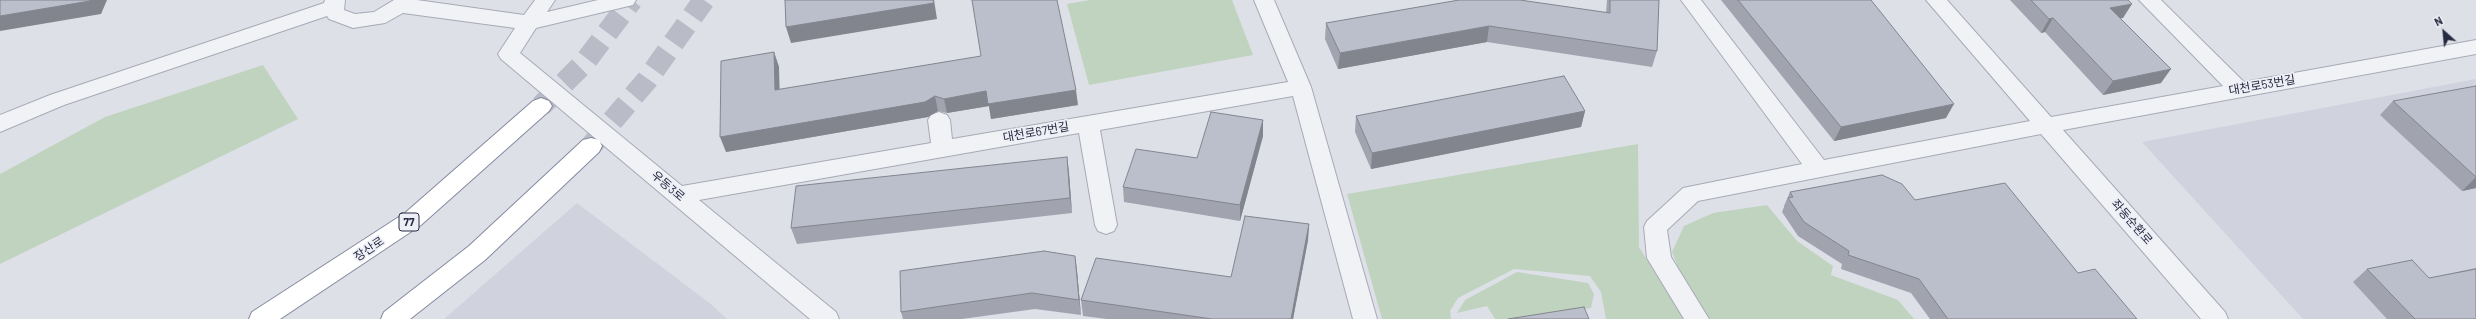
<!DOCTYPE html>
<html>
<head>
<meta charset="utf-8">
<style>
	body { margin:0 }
	#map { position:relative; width:2476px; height:319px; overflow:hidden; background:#dee0e8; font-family:Barlow,sans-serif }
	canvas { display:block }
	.north { position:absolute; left:2424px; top:12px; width:40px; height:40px; -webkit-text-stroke:3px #eeeff6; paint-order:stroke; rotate:333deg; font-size:11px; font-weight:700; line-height:16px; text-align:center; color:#272b40 }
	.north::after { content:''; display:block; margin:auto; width:14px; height:18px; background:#272b40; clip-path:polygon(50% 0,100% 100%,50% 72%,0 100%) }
</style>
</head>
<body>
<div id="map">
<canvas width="2476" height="319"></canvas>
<div class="north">N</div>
</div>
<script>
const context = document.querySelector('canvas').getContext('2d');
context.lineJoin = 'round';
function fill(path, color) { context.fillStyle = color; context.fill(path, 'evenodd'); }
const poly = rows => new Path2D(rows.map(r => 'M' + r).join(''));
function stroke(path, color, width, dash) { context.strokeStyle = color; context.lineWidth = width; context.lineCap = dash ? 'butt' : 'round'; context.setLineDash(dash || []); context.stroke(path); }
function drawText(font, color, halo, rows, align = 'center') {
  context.font = font + ' Barlow,"Noto Sans KR",sans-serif'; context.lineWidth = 3.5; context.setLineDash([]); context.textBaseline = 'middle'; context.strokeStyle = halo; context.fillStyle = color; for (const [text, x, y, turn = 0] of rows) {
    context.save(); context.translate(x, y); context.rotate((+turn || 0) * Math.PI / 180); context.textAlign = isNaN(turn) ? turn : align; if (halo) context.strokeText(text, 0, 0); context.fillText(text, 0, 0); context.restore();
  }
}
fill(poly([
	[2476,79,2476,319,2303,319,2142,142],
	[577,203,712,305,727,319,444,319]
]), '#d0d2dd');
fill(poly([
	[1090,0,1232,0,1253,55,1089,85,1067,4],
	[263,65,298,119,0,264,0,174,105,117],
	[1638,144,1639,247,1684,319,1606,319,1601,292,1590,276,1514,269,1458,298,1450,311,1451,319,1382,319,1347,194],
	[1767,205,1797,241,1833,266,1831,275,1898,300,1914,319,1707,319,1687,289,1672,252,1684,226,1713,213],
	[1517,272,1588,283,1594,294,1591,308,1520,319,1495,319,1487,306,1457,313,1465,300]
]), '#c0d3bf');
stroke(poly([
	[541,106,585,62,632,0],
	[591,146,647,80,704,0]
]), '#b9bcc6', 22, [22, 11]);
const minor = poly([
	[325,0,345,0,344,10,355,14,374,12,394,0,417,0,524,15,535,0,555,0,547,12,598,0,636,0,633,5,536,28,520,53,682,186,931,143,928,120,931,115,939,112,947,115,950,120,952,139,1288,82,1254,0,1274,0,1311,87,1377,319,1353,319,1293,96,1100,130,1117,225,1114,231,1106,234,1098,231,1095,225,1079,133,699,200,836,312,839,319,810,319,501,59,498,54,515,28,403,13,385,23,353,28,329,19,327,16,64,105,0,132,0,115,50,95,324,3,325,0],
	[1681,0,1701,0,1824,160,2030,121,1926,0,1947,0,2051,117,2223,86,2139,0,2161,0,2244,82,2476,40,2476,54,2063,130,2225,312,2228,319,2201,319,2041,134,1698,201,1667,230,1671,257,1709,319,1684,319,1647,258,1644,227,1647,221,1683,188,1802,164,1681,0]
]);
const highway = poly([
	[541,98,549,101,552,106,549,111,421,225,280,319,249,319,252,312,405,213,533,101,541,98],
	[591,138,599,140,602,146,599,152,485,260,410,319,381,319,384,312,469,246,583,140,591,138]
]);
stroke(minor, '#a7aab6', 2);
stroke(highway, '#858a9f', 2);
fill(minor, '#f1f2f6');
fill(highway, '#fff');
fill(poly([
	[1607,0,1659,0,1657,51,1652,67,1487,42,1338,69,1325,39,1326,23,1606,13],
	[1721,0,1871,0,1946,118,1834,141],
	[2010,0,2128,0,2123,18,2120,18,2161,83,2103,95,2045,32,2041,33],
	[774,52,779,67,779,90,981,56,1078,105,991,119,989,106,947,113,938,111,928,117,726,152],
	[2476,86,2476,188,2462,191,2380,115,2393,101],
	[1585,111,1581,127,1371,169,1355,132,1356,116],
	[1263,120,1263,136,1240,221,1124,202,1123,187,1197,158],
	[1067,157,1069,173,1072,213,797,244,791,228],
	[1790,192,1915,200,2078,273,2137,319,1930,319,1911,293,1841,269,1842,264,1798,236,1782,212,1784,207,1784,206],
	[1309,224,1308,240,1293,319,1107,319,1083,316,1081,300,1231,277],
	[1075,256,1077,271,1081,315,1035,309,962,319,903,319,901,312],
	[2476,268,2476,319,2387,319,2353,282,2367,269,2429,278]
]), '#a1a3af');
fill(poly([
	[90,0,107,0,101,14,0,31,0,16],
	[933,0,934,0,937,19,791,43,786,27],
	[2132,4,2123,18,2101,22,2110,8],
	[2053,18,2045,32,2041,33,2049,19],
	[1489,26,1487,42,1338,69,1340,53],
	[774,52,779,67,780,105,775,90],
	[2171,69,2161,83,2103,95,2113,81],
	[1076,90,1078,105,991,119,989,106,947,113,944,99,986,91],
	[935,96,938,111,928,117,726,152,720,137],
	[1954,104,1946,118,1834,141,1841,127],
	[1585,111,1581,127,1371,169,1372,153],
	[1263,120,1263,136,1240,221,1240,205],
	[1067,157,1069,173,1072,213,1070,198],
	[2476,177,2476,188,2462,191],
	[1309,224,1308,240,1293,319,1291,319],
	[1075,256,1077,271,1081,315,1079,300]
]), '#83858e');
const building = poly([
	[0,0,90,0,90,1,0,16,0,0],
	[785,0,933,0,934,3,786,27,785,0],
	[972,0,1057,0,1076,90,988,104,986,91,944,99,935,96,925,102,720,137,721,61,774,52,775,90,981,56,972,0],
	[1459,0,1520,0,1610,13,1610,0,1659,0,1657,51,1489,26,1340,53,1326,23,1459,0],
	[1738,0,1871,0,1954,104,1841,127,1738,0],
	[2031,0,2128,0,2132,4,2110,8,2171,69,2113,81,2053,18,2049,19,2031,0],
	[1564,76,1585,111,1372,153,1356,116,1564,76],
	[2476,86,2476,177,2393,101,2476,86],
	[1211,112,1263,120,1240,205,1123,187,1136,149,1197,158,1211,112],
	[1067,157,1070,198,791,228,796,186,1067,157],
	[1882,175,1902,184,1915,200,2005,183,2078,273,2095,269,2137,319,1948,319,1919,279,1848,255,1849,251,1804,222,1788,198,1793,197,1790,192,1882,175],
	[1245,216,1309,224,1291,319,1212,319,1081,300,1096,258,1231,277,1245,216],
	[1044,251,1075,256,1079,300,1032,293,901,312,900,271,1044,251],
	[2412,260,2429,278,2476,269,2476,319,2415,319,2367,269,2412,260],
	[1584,307,1589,319,1508,319,1584,307]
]);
fill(building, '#bbbecb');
stroke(building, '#83858e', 1);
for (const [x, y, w] of [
	[409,222,20]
]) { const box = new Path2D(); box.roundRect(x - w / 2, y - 9, w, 18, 3); context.fillStyle = '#eeeff6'; context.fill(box); stroke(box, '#272b40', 1); }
drawText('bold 11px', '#272b40', null, [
	["77",409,222]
]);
drawText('12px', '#272b40', '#eeeff6', [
	["대천로53번길",2262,85,-10],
	["대천로67번길",1036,132,-10],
	["우동3로",668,186,40],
	["좌동순환로",2132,222,49],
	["장산로",369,249,-34]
]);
</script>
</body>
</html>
